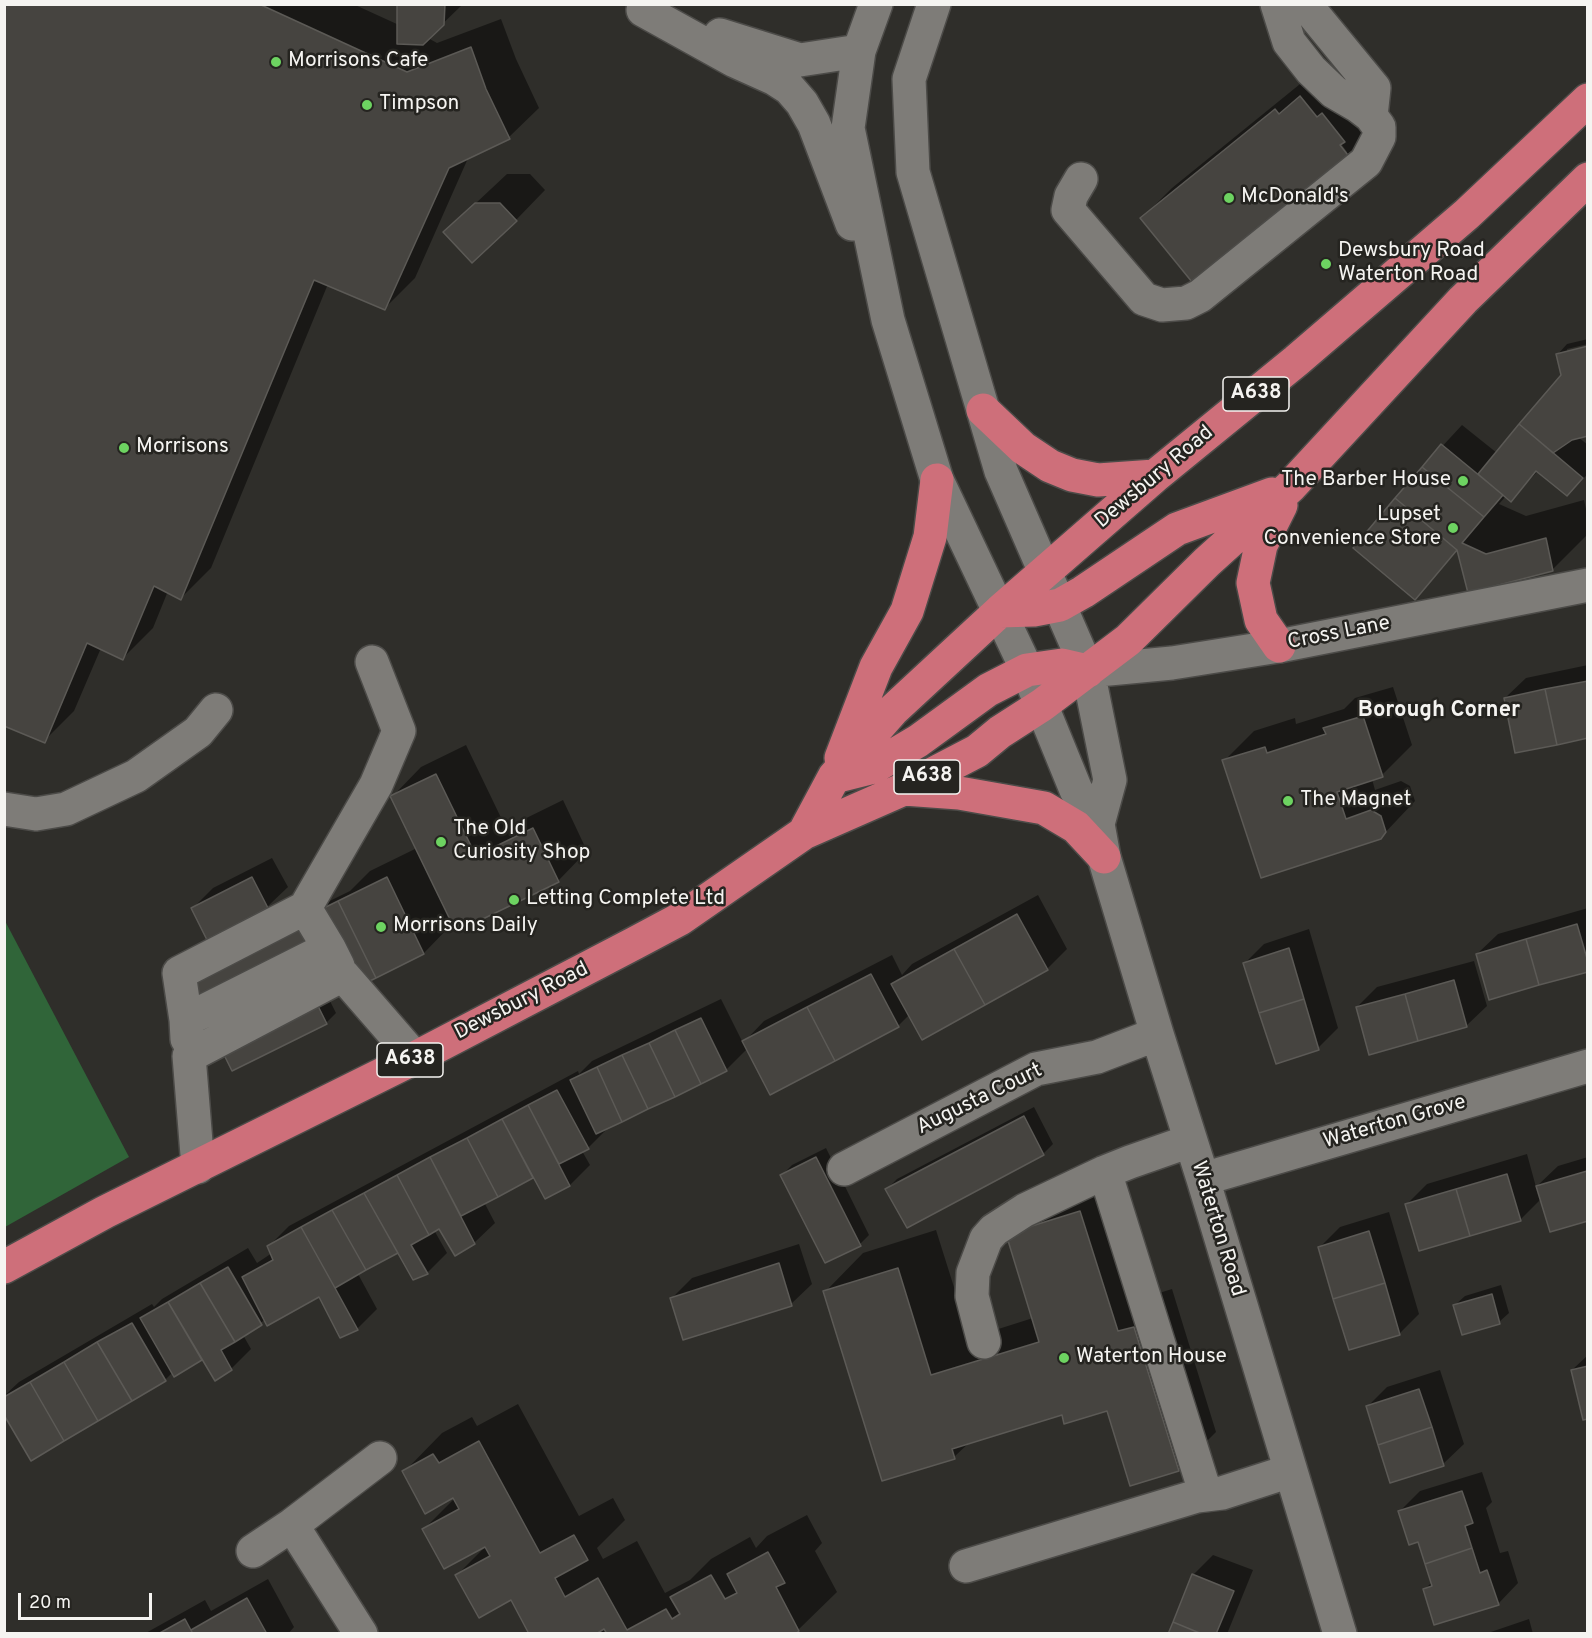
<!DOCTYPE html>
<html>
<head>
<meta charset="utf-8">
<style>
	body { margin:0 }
	#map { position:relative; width:1592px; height:1638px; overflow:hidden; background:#2f2e2a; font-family:Overpass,sans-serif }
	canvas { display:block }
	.frame { position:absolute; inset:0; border:6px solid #f5f4f1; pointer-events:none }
	.scale { position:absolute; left:18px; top:1593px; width:134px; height:27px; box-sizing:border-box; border:3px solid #f5f4f1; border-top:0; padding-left:8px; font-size:18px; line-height:21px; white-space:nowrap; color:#f5f4f1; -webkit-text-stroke:4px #252420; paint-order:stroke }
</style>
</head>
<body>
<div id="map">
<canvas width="1592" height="1638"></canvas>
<div class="frame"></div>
<div class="scale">20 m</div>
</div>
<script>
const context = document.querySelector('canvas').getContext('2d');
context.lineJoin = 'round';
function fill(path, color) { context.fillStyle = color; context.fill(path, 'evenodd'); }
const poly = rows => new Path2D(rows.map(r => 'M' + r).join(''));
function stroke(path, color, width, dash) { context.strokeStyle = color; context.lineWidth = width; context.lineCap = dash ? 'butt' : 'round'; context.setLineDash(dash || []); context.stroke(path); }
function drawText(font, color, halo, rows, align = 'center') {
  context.font = font + ' Overpass,sans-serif'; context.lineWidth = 5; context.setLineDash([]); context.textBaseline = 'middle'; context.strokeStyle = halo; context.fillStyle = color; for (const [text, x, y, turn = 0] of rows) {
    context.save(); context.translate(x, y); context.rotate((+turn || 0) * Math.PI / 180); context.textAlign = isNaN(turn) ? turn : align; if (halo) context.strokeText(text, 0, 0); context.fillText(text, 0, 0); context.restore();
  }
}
fill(poly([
	[4,919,129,1157,5,1227,4,1227]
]), '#306539');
fill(poly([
	[4,4,353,4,399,25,399,4,463,4,428,38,437,43,501,19,516,59,539,108,509,137,469,156,415,278,385,308,328,284,211,568,181,598,168,591,153,628,123,658,101,648,74,711,44,741],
	[1305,80,1379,128,1350,158,1142,218,1172,188],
	[1337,138,1347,152,1345,154,1334,140],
	[507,174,530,174,545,190,516,220,445,232],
	[1588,339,1588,344,1567,349,1578,437,1588,445,1588,474,1567,494,1538,471,1511,500,1506,496,1499,504,1526,516,1584,500,1588,518,1588,534,1552,570,1458,550,1415,598,1425,465,1462,425,1497,453,1563,376,1558,354,1567,344],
	[1588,665,1588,737,1505,698,1526,678],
	[1393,687,1412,745,1382,775,1372,779,1375,790,1401,781,1410,786,1415,801,1380,838,1224,761,1254,731,1295,718,1296,724,1344,709,1355,698],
	[466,745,506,828,563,800,587,851,558,881,453,923,424,953,329,999,336,1013,326,1023,197,966,350,891,370,871,417,848,392,797,421,767],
	[272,858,288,887,267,907,208,938,193,908,213,888],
	[1038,895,1067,949,1047,969,909,1015,898,1026,748,1048,726,1070,608,1128,588,1148,582,1151,590,1165,570,1185,545,1197,534,1176,484,1202,495,1223,474,1243,455,1254,440,1227,434,1230,447,1253,427,1273,398,1251,358,1274,377,1309,357,1329,320,1295,266,1319,243,1335,251,1349,231,1369,215,1379,203,1358,175,1375,173,1372,165,1380,4,1412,4,1396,19,1382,152,1304,154,1307,162,1299,248,1248,257,1263,272,1253,269,1246,289,1226,578,1071,579,1074,592,1061,721,999,743,1043,764,1021,892,955,902,975,912,964],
	[1588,908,1588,970,1477,954,1498,934],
	[1309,929,1338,1028,1318,1048,1244,964,1264,944],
	[1474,961,1487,1006,1466,1026,1357,1007,1377,987],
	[1034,1107,1053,1144,1043,1154,908,1226,887,1189,897,1179],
	[826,1148,869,1235,860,1244,782,1175,792,1165],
	[1527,1154,1536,1187,1558,1166,1588,1157,1588,1219,1541,1199,1520,1220,1407,1204,1427,1184],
	[1118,1173,1156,1294,1172,1289,1216,1432,1178,1470,1108,1409,1063,1413,970,1442,954,1457,825,1292,863,1253,936,1230,970,1338,1033,1318,1008,1234],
	[1389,1212,1419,1314,1399,1334,1320,1247,1340,1227],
	[799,1244,812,1284,791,1304,672,1298,692,1278],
	[1501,1285,1509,1313,1499,1322,1455,1305,1465,1296],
	[1588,1355,1588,1417,1572,1370],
	[1440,1370,1464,1444,1443,1464,1367,1407,1387,1387],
	[518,1404,579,1516,613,1498,625,1520,597,1548,603,1559,637,1541,665,1593,690,1580,711,1559,750,1537,756,1548,767,1536,807,1515,822,1543,815,1551,837,1592,798,1630,792,1634,531,1634,511,1598,457,1575,487,1545,424,1529,459,1494,404,1472,442,1433,472,1417,477,1426],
	[1482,1472,1492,1502,1486,1508,1500,1553,1508,1551,1518,1583,1498,1604,1425,1589,1432,1582,1419,1540,1400,1511,1420,1491],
	[1213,1555,1253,1570,1227,1634,1170,1634,1193,1575],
	[268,1579,294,1627,288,1634,144,1634,205,1600,211,1611],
	[1529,1619,1533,1634,1485,1634]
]), '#0007');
const building = poly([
	[4,4,259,4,407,72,471,47,486,89,510,139,449,168,385,310,314,280,181,600,154,586,123,660,87,643,45,743,4,726,4,4],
	[397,4,445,4,444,25,423,45,397,44,397,4],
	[1300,96,1317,117,1322,113,1345,142,1340,145,1351,159,1192,282,1140,218,1275,109,1279,114,1300,96],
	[475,203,500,203,517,221,472,263,443,232,475,203],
	[1588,346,1588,436,1572,440,1553,453,1519,424,1561,375,1556,354,1588,346],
	[1519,424,1583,478,1567,496,1536,471,1511,502,1478,474,1519,424],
	[1441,444,1503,495,1484,517,1422,467,1441,444],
	[1422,467,1484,517,1462,543,1486,554,1546,538,1553,571,1468,593,1457,550,1395,498,1422,467],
	[1395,498,1457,550,1415,600,1353,548,1395,498],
	[1588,681,1588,738,1557,745,1545,689,1588,681],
	[1545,689,1557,745,1515,753,1504,698,1545,689],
	[1363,716,1383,777,1337,792,1346,819,1371,810,1381,816,1386,832,1381,839,1261,878,1222,760,1265,747,1267,753,1326,734,1323,728,1363,716],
	[436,774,476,856,533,828,559,882,456,932,390,796,436,774],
	[252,877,268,908,207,940,191,908,252,877],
	[387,877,424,954,376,978,338,901,387,877],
	[338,901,376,978,318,1006,327,1024,232,1071,185,976,338,901],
	[1017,914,1048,970,985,1005,954,949,1017,914],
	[1577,924,1588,962,1588,972,1539,985,1526,939,1577,924],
	[1526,939,1539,985,1489,1000,1476,954,1526,939],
	[1289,948,1304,999,1259,1013,1243,963,1289,948],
	[954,949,985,1005,922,1040,891,984,954,949],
	[871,974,899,1027,835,1061,807,1007,871,974],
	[1454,980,1467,1027,1418,1041,1405,994,1454,980],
	[1405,994,1418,1041,1369,1055,1356,1007,1405,994],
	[1304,999,1319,1050,1276,1064,1259,1013,1304,999],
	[807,1007,835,1061,770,1095,742,1041,807,1007],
	[701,1018,727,1071,701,1084,675,1030,701,1018],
	[675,1030,701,1084,675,1097,649,1043,675,1030],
	[649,1043,675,1097,648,1109,622,1055,649,1043],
	[622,1055,648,1109,622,1122,597,1067,622,1055],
	[597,1067,622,1122,596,1134,570,1080,597,1067],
	[557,1090,589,1149,559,1164,528,1105,557,1090],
	[528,1105,570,1186,545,1199,502,1119,528,1105],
	[1024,1116,1044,1155,907,1228,885,1189,1024,1116],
	[502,1119,533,1178,498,1197,467,1138,502,1119],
	[467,1138,498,1197,461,1216,430,1157,467,1138],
	[430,1157,475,1244,455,1256,439,1229,429,1235,397,1175,430,1157],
	[816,1157,861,1246,825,1263,780,1175,816,1157],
	[1587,1171,1588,1221,1550,1232,1536,1186,1587,1171],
	[1507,1174,1521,1221,1470,1236,1456,1189,1507,1174],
	[397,1175,429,1235,411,1245,428,1274,413,1280,364,1193,397,1175],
	[1456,1189,1470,1236,1419,1251,1405,1204,1456,1189],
	[364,1193,398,1253,366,1270,332,1210,364,1193],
	[332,1210,366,1270,335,1288,301,1227,332,1210],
	[1080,1211,1118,1331,1134,1327,1179,1471,1130,1486,1107,1411,1064,1424,1062,1415,952,1449,955,1459,882,1481,823,1291,898,1268,931,1375,1039,1342,1006,1234,1080,1211],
	[301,1227,335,1288,358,1330,340,1338,319,1297,267,1326,242,1277,273,1260,267,1246,301,1227],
	[1369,1231,1385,1283,1333,1299,1318,1247,1369,1231],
	[779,1263,792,1306,683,1340,670,1298,779,1263],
	[228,1267,262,1325,235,1342,200,1283,228,1267],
	[200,1283,235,1342,221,1350,232,1370,215,1381,168,1302,200,1283],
	[1385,1283,1400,1335,1349,1350,1333,1299,1385,1283],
	[1492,1294,1500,1324,1462,1335,1453,1305,1492,1294],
	[168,1302,202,1360,174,1377,140,1318,168,1302],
	[132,1323,166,1381,132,1401,97,1342,132,1323],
	[97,1342,132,1401,98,1421,64,1362,97,1342],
	[64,1362,98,1421,64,1441,30,1382,64,1362],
	[1588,1366,1588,1419,1583,1420,1571,1370,1588,1366],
	[30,1382,64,1441,31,1461,4,1415,4,1397,30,1382],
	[1419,1389,1432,1427,1378,1445,1366,1406,1419,1389],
	[1432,1427,1444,1466,1390,1483,1378,1445,1432,1427],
	[479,1441,540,1553,574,1535,588,1560,555,1578,565,1597,598,1578,627,1630,666,1609,672,1619,680,1614,670,1597,711,1575,725,1599,737,1593,727,1574,768,1552,785,1583,776,1587,799,1631,795,1634,607,1634,604,1629,596,1634,529,1634,511,1600,479,1618,455,1575,490,1556,485,1547,444,1569,422,1529,459,1509,453,1498,425,1514,402,1471,433,1454,439,1463,479,1441],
	[1462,1491,1473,1523,1465,1526,1472,1548,1425,1564,1418,1542,1409,1545,1398,1511,1462,1491],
	[1472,1548,1480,1573,1487,1570,1499,1605,1434,1625,1423,1589,1432,1586,1425,1564,1472,1548],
	[1192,1574,1234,1591,1216,1634,1202,1634,1173,1622,1192,1574],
	[247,1598,267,1634,193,1634,191,1630,247,1598],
	[185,1619,193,1634,158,1634,185,1619],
	[1173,1622,1202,1634,1168,1634,1173,1622]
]);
fill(building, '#464440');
stroke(building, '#5c5a56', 1.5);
const minor = poly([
	[876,4,859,51,848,128,888,320,937,480,1027,670,1076,790,1098,824,1104,857,1157,1034,1203,1179,1340,1634],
	[934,4,909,79,913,172,1001,471,1088,671,1110,780,1098,824],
	[1305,4,1374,88,1371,116],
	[643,10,735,61,775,79,789,88,802,103,814,124,852,224],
	[720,35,800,60,859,51],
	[1081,179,1071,196,1068,210,1144,299,1162,305,1186,303,1200,296,1366,162,1379,137,1379,127,1371,116,1358,106,1334,92,1311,70,1289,42,1277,4],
	[1088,671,1172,663,1279,646,1588,585],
	[4,809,36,814,66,809,136,776,198,732,216,710],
	[305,908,376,785,399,731,372,662],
	[186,1020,179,973,305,908,329,948],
	[187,1039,186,1020,329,948,338,966],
	[198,1167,189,1056,343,975,415,1058],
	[844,1169,1036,1069,1097,1057,1157,1034],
	[1105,1172,1206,1495],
	[1203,1179,1588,1066],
	[984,1342,972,1296,973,1273,986,1239,994,1230,1025,1210,1105,1172,1130,1162,1190,1141],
	[292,1525,361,1634],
	[253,1551,292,1525,380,1458],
	[966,1566,1197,1496,1222,1493,1290,1471]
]);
const highway = poly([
	[983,410,1023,448,1050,466,1072,475,1098,480,1155,476],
	[1000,611,1034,610,1060,605,1083,592,1177,529,1272,494],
	[1279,646,1261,620,1253,583,1261,545,1281,505],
	[841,758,876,667,907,611,930,537,937,480],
	[834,777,874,767,918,741,988,690,1027,670,1062,665,1088,671],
	[904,789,959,793,1044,808,1076,827,1104,857],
	[804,833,834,777,892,711,1000,611,1155,476,1296,361,1467,214,1588,100],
	[4,1267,105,1212,415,1058,635,943,680,919,804,833,904,789,977,751,1000,732,1042,705,1128,640,1207,562,1290,487,1463,300,1588,179]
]);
stroke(minor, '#4c4b48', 36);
stroke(highway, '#4c4b48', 36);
stroke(minor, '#7e7c78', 33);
stroke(highway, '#ce6f7a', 33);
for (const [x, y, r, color] of [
	[276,62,6,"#6dd361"],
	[367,105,6,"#6dd361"],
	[1229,198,6,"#6dd361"],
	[1326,264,6,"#6dd361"],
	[124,448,6,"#6dd361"],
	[1463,481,6,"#6dd361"],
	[1453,528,6,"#6dd361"],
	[1288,801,6,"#6dd361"],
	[441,842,6,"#6dd361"],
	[514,900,6,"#6dd361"],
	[381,927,6,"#6dd361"],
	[1064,1358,6,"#6dd361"]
]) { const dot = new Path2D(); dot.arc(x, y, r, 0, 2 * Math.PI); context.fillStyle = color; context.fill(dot); stroke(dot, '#252420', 2); }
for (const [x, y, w] of [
	[1256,394,66],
	[927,777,66],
	[410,1060,66]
]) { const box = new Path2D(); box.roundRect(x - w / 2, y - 17, w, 34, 4.5); context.fillStyle = '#252420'; context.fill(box); stroke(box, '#f5f4f1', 1.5); }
drawText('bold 20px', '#f5f4f1', null, [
	["A638",1256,394],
	["A638",927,777],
	["A638",410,1060]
]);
drawText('21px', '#f5f4f1', '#252420', [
	["Morrisons Cafe",288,62],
	["Timpson",379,105],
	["McDonald's",1241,198],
	["Dewsbury Road",1338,252],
	["Waterton Road",1338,276],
	["Morrisons",136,448],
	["The Barber House",1451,481,"right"],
	["Lupset",1441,516,"right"],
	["Convenience Store",1441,540,"right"],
	["The Magnet",1300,801],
	["The Old",453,830],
	["Curiosity Shop",453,854],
	["Letting Complete Ltd",526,900],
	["Morrisons Daily",393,927],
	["Waterton House",1076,1358]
], 'left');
drawText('21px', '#f5f4f1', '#252420', [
	["Dewsbury Road",1155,478,-40],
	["Cross Lane",1339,634,-11],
	["Dewsbury Road",522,1002,-27],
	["Augusta Court",980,1100,-26],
	["Waterton Grove",1395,1123,-16],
	["Waterton Road",1217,1229,73]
]);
drawText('bold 22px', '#f5f4f1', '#252420', [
	["Borough Corner",1439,712]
]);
</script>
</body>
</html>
